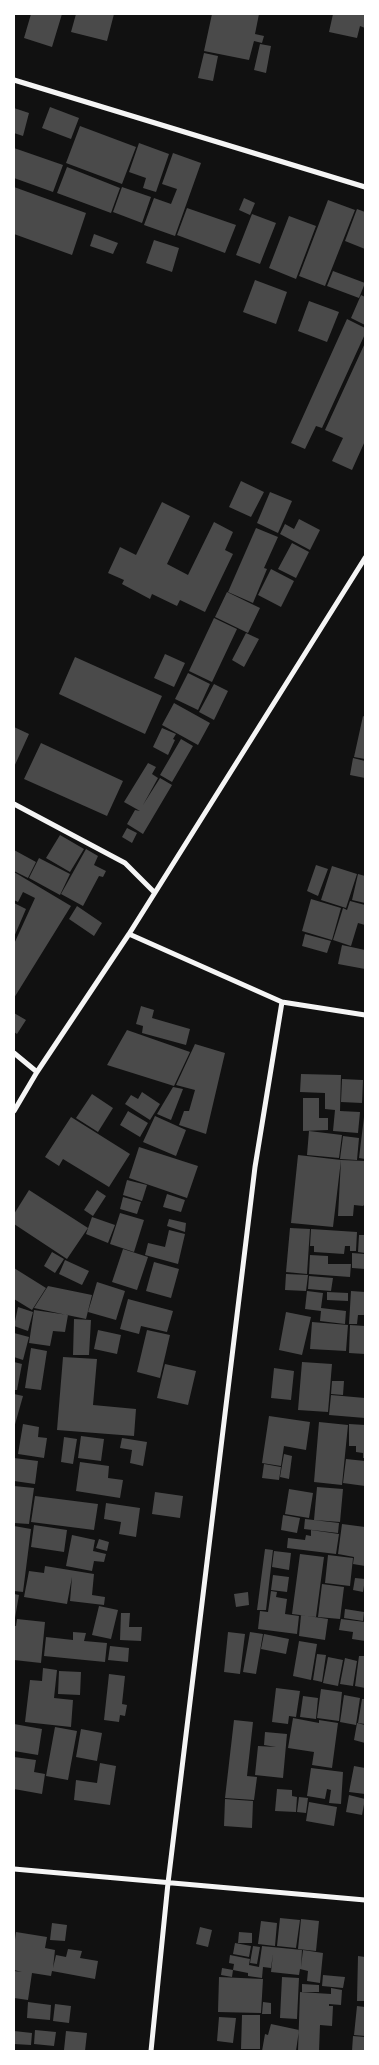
<!DOCTYPE html>
<html>
<head>
<meta charset="utf-8">
<style>
	body { margin:0 }
	#map { position:relative; width:379px; height:2065px; overflow:hidden; background:#111; font-family:Roboto,sans-serif }
	canvas { display:block }
	.frame { position:absolute; inset:0; border:15px solid #fff; pointer-events:none }
</style>
</head>
<body>
<div id="map">
<canvas width="379" height="2065"></canvas>
<div class="frame"></div>
</div>
<script>
const context = document.querySelector('canvas').getContext('2d');
context.lineJoin = 'round';
function fill(path, color) { context.fillStyle = color; context.fill(path, 'evenodd'); }
const poly = rows => new Path2D(rows.map(r => 'M' + r).join(''));
function stroke(path, color, width, dash) { context.strokeStyle = color; context.lineWidth = width; context.lineCap = dash ? 'butt' : 'round'; context.setLineDash(dash || []); context.stroke(path); }
fill(poly([
	[31,14,62,14,52,47,24,38],
	[76,14,114,14,107,41,71,32],
	[212,14,259,14,255,34,264,36,262,43,254,41,249,60,204,51],
	[333,14,365,14,365,28,360,26,357,38,329,32],
	[260,44,271,46,266,73,254,70],
	[204,53,218,56,213,81,198,78],
	[50,107,79,118,71,139,42,128],
	[14,108,29,113,23,136,14,133],
	[80,126,136,147,122,184,66,163],
	[139,143,169,154,156,192,143,188,146,178,129,172],
	[14,148,63,165,53,192,14,178],
	[173,153,201,163,175,236,144,225,154,198,171,204,177,189,162,184],
	[67,167,120,188,111,213,57,193],
	[14,187,86,213,72,255,14,234],
	[122,187,151,197,142,223,113,212],
	[244,198,255,203,250,215,239,210],
	[328,200,355,210,325,286,299,276],
	[187,208,236,225,225,253,177,235],
	[357,209,365,212,365,249,345,241],
	[252,214,276,223,260,264,236,255],
	[289,216,316,226,296,279,269,268],
	[94,234,118,243,113,254,90,246],
	[154,240,179,248,172,272,146,263],
	[333,271,365,283,359,298,327,286],
	[255,280,287,292,276,324,243,312],
	[361,295,365,297,365,325,351,318],
	[309,301,339,312,327,342,298,331],
	[347,319,365,328,365,334,322,428,316,426,305,449,291,443],
	[365,343,365,441,352,470,332,461,343,438,325,430],
	[241,481,264,492,251,517,229,507],
	[270,492,292,501,278,533,257,523],
	[162,502,190,516,167,564,188,575,214,522,233,532,225,550,233,554,205,612,180,600,177,606,152,594,150,599,122,584,124,580,108,573,120,547,136,555],
	[299,519,320,530,310,550,280,534,285,524,294,529],
	[256,528,278,537,264,568,267,569,253,603,228,592],
	[292,543,309,552,296,578,278,569],
	[271,569,294,581,281,607,258,595],
	[227,592,260,608,248,633,215,617],
	[214,618,237,629,212,682,189,671],
	[246,633,259,639,244,667,232,660],
	[165,654,185,663,174,687,154,678],
	[75,657,162,696,145,734,59,694],
	[188,673,210,684,198,710,175,699],
	[214,684,228,691,214,720,199,712],
	[174,703,210,723,198,745,162,725],
	[363,716,365,717,365,759,354,757],
	[14,727,29,734,14,767],
	[162,728,176,734,173,739,175,740,168,755,153,747],
	[181,739,193,746,172,782,160,775],
	[41,743,123,781,107,816,24,779],
	[353,758,365,761,365,778,350,775],
	[148,763,156,767,152,774,158,778,143,805,160,778,172,785,143,834,127,824,135,810,140,811,124,802],
	[127,828,137,833,132,843,122,837],
	[60,835,84,849,70,872,46,858],
	[86,849,98,856,94,865,106,871,103,877,99,876,83,906,61,894],
	[14,850,36,862,28,878,14,871],
	[39,858,70,874,60,895,29,878],
	[316,865,328,869,318,896,307,891],
	[332,866,357,874,346,908,321,900],
	[14,872,71,906,14,998,14,944,35,898,23,892,18,902,14,900],
	[358,874,365,876,365,903,352,900],
	[311,899,341,908,332,940,302,931],
	[350,901,365,905,364,910,365,910,365,925,358,923,351,946,333,940,343,908,347,910],
	[14,903,26,909,14,937],
	[77,906,102,923,94,936,69,919],
	[305,934,331,941,327,953,302,946],
	[342,945,365,950,365,969,338,964],
	[141,1006,154,1010,152,1018,190,1029,186,1045,142,1033,143,1026,136,1024],
	[14,1013,26,1020,17,1034,14,1032],
	[127,1030,190,1052,174,1086,107,1065],
	[195,1044,225,1053,206,1134,179,1125,184,1111,189,1111,195,1090,176,1085],
	[301,1074,341,1075,340,1111,360,1112,358,1133,333,1131,335,1110,325,1109,325,1093,300,1092],
	[342,1079,363,1080,362,1103,341,1102],
	[173,1087,183,1089,171,1120,157,1114],
	[142,1092,160,1104,150,1120,125,1104,131,1095,138,1099],
	[92,1094,113,1108,98,1132,76,1118],
	[303,1098,319,1098,319,1118,328,1118,328,1130,303,1131],
	[128,1111,148,1123,140,1137,120,1125],
	[155,1116,186,1130,176,1156,143,1142],
	[71,1117,130,1154,109,1187,63,1159,59,1166,45,1157],
	[364,1117,365,1117,365,1159,359,1158],
	[309,1131,342,1135,339,1158,307,1155],
	[343,1136,359,1138,357,1160,340,1159],
	[139,1147,198,1166,187,1198,129,1178],
	[298,1155,341,1160,333,1227,291,1223],
	[341,1160,365,1161,365,1204,363,1206,354,1205,353,1216,338,1216],
	[127,1180,147,1185,142,1201,123,1195],
	[29,1190,88,1228,67,1259,14,1224,14,1214],
	[97,1190,106,1196,93,1216,84,1210],
	[167,1194,185,1200,181,1212,163,1207],
	[123,1197,141,1202,137,1214,120,1209],
	[120,1213,144,1220,134,1252,110,1244],
	[92,1217,115,1225,108,1243,86,1234],
	[169,1219,186,1223,185,1232,167,1226],
	[290,1228,310,1229,307,1274,286,1272],
	[311,1229,357,1232,356,1251,350,1251,350,1246,345,1246,344,1254,314,1252,314,1246,310,1246],
	[169,1230,185,1234,178,1264,145,1255,148,1243,165,1247],
	[359,1235,365,1235,365,1253,358,1252],
	[123,1249,148,1257,137,1290,112,1282],
	[52,1252,64,1259,55,1273,44,1266],
	[352,1253,365,1254,365,1269,352,1268],
	[310,1255,328,1256,328,1264,351,1264,350,1277,309,1274],
	[65,1260,89,1271,82,1285,59,1274],
	[154,1262,179,1269,171,1298,146,1291],
	[14,1268,46,1288,32,1310,14,1299],
	[286,1274,308,1275,306,1291,285,1290],
	[309,1276,333,1278,331,1291,308,1289],
	[97,1282,125,1291,116,1320,88,1312],
	[48,1286,92,1295,86,1319,34,1308],
	[307,1291,323,1293,321,1308,346,1311,345,1324,320,1321,321,1311,305,1309],
	[351,1291,365,1292,365,1315,358,1315,357,1324,349,1324],
	[327,1292,348,1293,348,1301,327,1300],
	[128,1299,173,1311,167,1332,141,1326,139,1334,120,1329],
	[18,1307,33,1312,28,1331,14,1326],
	[34,1310,68,1315,65,1332,53,1331,50,1346,29,1343],
	[286,1312,311,1317,302,1355,279,1350],
	[74,1319,91,1320,89,1355,73,1355],
	[312,1322,348,1325,346,1351,310,1349],
	[350,1325,365,1326,365,1354,349,1353],
	[98,1330,121,1335,117,1354,94,1349],
	[147,1330,170,1335,160,1378,137,1372],
	[14,1333,29,1337,23,1360,14,1357],
	[31,1348,47,1351,41,1390,25,1388],
	[63,1357,97,1359,93,1405,136,1409,134,1436,57,1430],
	[14,1362,22,1364,17,1390,14,1390],
	[302,1362,332,1364,328,1412,298,1410],
	[165,1364,196,1371,188,1405,157,1398],
	[274,1368,294,1371,291,1400,271,1398],
	[332,1381,344,1381,343,1395,331,1394],
	[14,1394,23,1396,14,1428],
	[331,1395,365,1398,365,1418,329,1415],
	[269,1416,310,1422,306,1450,284,1446,281,1466,262,1463],
	[319,1422,348,1425,342,1485,314,1482],
	[23,1424,39,1427,38,1437,47,1438,44,1458,18,1454],
	[349,1424,365,1425,365,1458,363,1458,363,1453,356,1452,356,1446,349,1446],
	[81,1436,104,1439,101,1461,78,1458],
	[64,1437,77,1439,73,1464,61,1462],
	[122,1438,147,1442,143,1466,130,1463,132,1450,120,1448],
	[284,1454,292,1456,289,1479,280,1477],
	[14,1458,38,1461,35,1484,14,1481],
	[346,1459,365,1461,365,1486,343,1483],
	[80,1462,109,1466,108,1478,123,1480,120,1498,76,1491],
	[264,1464,281,1467,279,1480,262,1478],
	[14,1486,34,1488,29,1524,14,1523],
	[317,1487,343,1489,340,1522,314,1520],
	[289,1489,313,1493,309,1518,285,1514],
	[155,1492,183,1496,180,1518,152,1514],
	[35,1496,98,1504,94,1530,31,1522],
	[106,1503,140,1508,136,1537,119,1534,121,1522,104,1519],
	[283,1515,300,1518,297,1533,281,1530],
	[305,1519,339,1523,338,1533,304,1529],
	[342,1524,365,1527,365,1566,353,1564,354,1557,338,1554],
	[34,1525,67,1530,64,1552,31,1547],
	[14,1526,31,1529,23,1592,14,1591],
	[311,1530,339,1534,336,1554,287,1548,288,1538,305,1540,306,1535,311,1536],
	[72,1535,95,1540,93,1551,106,1554,104,1562,94,1561,92,1571,66,1566],
	[99,1539,109,1542,107,1551,96,1548],
	[265,1549,273,1550,266,1610,257,1610],
	[274,1551,291,1553,289,1570,272,1567],
	[300,1554,324,1557,316,1617,292,1614],
	[328,1555,353,1558,350,1586,325,1583],
	[45,1566,94,1574,92,1595,105,1597,104,1605,70,1601,72,1577,67,1604,24,1597,29,1571,44,1573],
	[273,1575,289,1577,287,1592,271,1590],
	[355,1578,365,1579,363,1592,353,1590],
	[322,1584,344,1587,340,1619,318,1617],
	[271,1591,277,1592,276,1597,287,1599,285,1614,299,1616,297,1634,258,1629,260,1611,268,1612],
	[248,1592,249,1605,236,1607,234,1594],
	[14,1594,19,1595,15,1618,14,1618],
	[99,1606,118,1610,111,1639,92,1635],
	[345,1609,364,1612,363,1621,344,1618],
	[121,1613,130,1613,129,1627,142,1627,141,1641,120,1640],
	[301,1615,328,1619,325,1640,299,1636],
	[17,1619,45,1622,41,1663,14,1660,14,1626,16,1626],
	[341,1619,365,1622,365,1641,352,1639,353,1632,339,1630],
	[73,1632,86,1633,84,1641,107,1643,105,1662,44,1656,46,1637,73,1640],
	[228,1632,245,1634,240,1674,224,1672],
	[250,1632,263,1634,256,1674,243,1672],
	[264,1634,289,1639,286,1654,261,1649],
	[299,1641,317,1644,311,1680,293,1676],
	[110,1646,129,1648,128,1662,108,1660],
	[317,1654,326,1655,322,1682,313,1680],
	[359,1656,365,1656,365,1688,355,1686],
	[328,1657,343,1660,338,1686,323,1683],
	[345,1658,357,1661,353,1686,340,1684],
	[43,1668,57,1670,54,1698,73,1700,71,1727,25,1722,30,1680,42,1681],
	[59,1671,81,1672,80,1695,58,1694],
	[109,1674,125,1676,122,1704,127,1705,125,1716,120,1715,119,1722,104,1720],
	[276,1688,300,1691,296,1717,289,1716,288,1724,272,1722],
	[321,1689,342,1692,339,1721,317,1718],
	[344,1695,360,1698,356,1725,340,1722],
	[303,1696,318,1698,316,1719,300,1717],
	[362,1699,365,1699,365,1724,358,1723],
	[293,1718,319,1723,319,1720,338,1723,332,1768,312,1765,314,1752,288,1748],
	[234,1720,253,1722,247,1776,257,1777,254,1800,225,1798],
	[357,1723,365,1725,365,1743,354,1740],
	[14,1724,42,1729,38,1755,14,1751],
	[55,1727,77,1731,68,1780,46,1776],
	[81,1729,102,1733,97,1761,76,1757],
	[265,1732,287,1734,283,1778,255,1775,258,1746,276,1747,264,1745],
	[14,1757,36,1760,34,1772,45,1774,42,1794,14,1789],
	[100,1763,116,1766,110,1805,74,1800,76,1780,97,1783],
	[354,1766,365,1768,365,1794,349,1792],
	[311,1768,343,1772,341,1804,329,1803,331,1790,327,1789,325,1799,307,1796],
	[277,1789,292,1790,292,1796,297,1797,296,1812,275,1811],
	[349,1795,365,1799,362,1815,346,1812],
	[299,1797,308,1798,306,1813,297,1812],
	[225,1799,253,1801,252,1828,224,1826],
	[309,1802,337,1807,334,1826,306,1821],
	[280,1918,300,1920,296,1948,277,1946],
	[301,1919,319,1921,316,1951,298,1949],
	[261,1921,277,1923,275,1946,258,1944],
	[52,1923,67,1925,65,1941,50,1940],
	[200,1927,212,1930,208,1947,196,1944],
	[16,1932,47,1937,45,1948,55,1950,53,1968,56,1955,66,1957,68,1949,82,1951,80,1958,98,1961,95,1979,52,1971,51,1976,32,1973,28,2000,14,1998,14,1971,22,1972,14,1970,14,1947],
	[239,1932,252,1933,252,1943,238,1943],
	[235,1943,251,1946,249,1957,233,1954],
	[253,1946,260,1947,257,1964,250,1963],
	[262,1946,302,1950,301,1967,303,1950,323,1953,320,1983,307,1981,308,1971,300,1969,299,1975,271,1972,273,1954,271,1968,263,1967,262,1978,248,1976,248,1973,233,1970,234,1964,229,1963,230,1955,250,1959,249,1965,259,1967],
	[358,1956,365,1957,365,2001,357,2001],
	[222,1968,233,1970,232,1977,221,1975],
	[323,1975,345,1977,343,1988,322,1986],
	[219,1977,263,1979,261,2013,218,2012],
	[282,1977,299,1978,297,2019,280,2018],
	[302,1984,319,1985,319,1992,302,1992],
	[331,1988,342,1990,341,2005,329,2004,329,2006,333,2006,332,2026,320,2025,319,2051,298,2051,300,1992,331,1994],
	[28,2002,51,2005,50,2020,27,2018],
	[263,2002,271,2003,271,2014,262,2014],
	[55,2004,71,2006,69,2023,53,2021],
	[357,2006,365,2007,365,2036,354,2035],
	[242,2015,260,2015,260,2049,241,2049],
	[219,2017,236,2018,233,2043,217,2041],
	[271,2024,299,2030,296,2051,262,2051,265,2034,268,2035],
	[35,2030,56,2032,54,2046,34,2044],
	[14,2031,32,2033,31,2045,14,2044],
	[66,2031,87,2033,85,2051,64,2050],
	[353,2036,365,2037,365,2051,352,2051]
]), '#4a4a4a');
stroke(poly([
	[14,80,365,187],
	[14,804,125,863,154,892],
	[129,934,365,558],
	[14,1053,37,1072,129,934,282,1002,365,1015],
	[14,1111,37,1072],
	[14,1869,365,1900],
	[151,2051,168,1883,255,1167,282,1002]
]), '#f5f5f5', 5);
</script>
</body>
</html>
